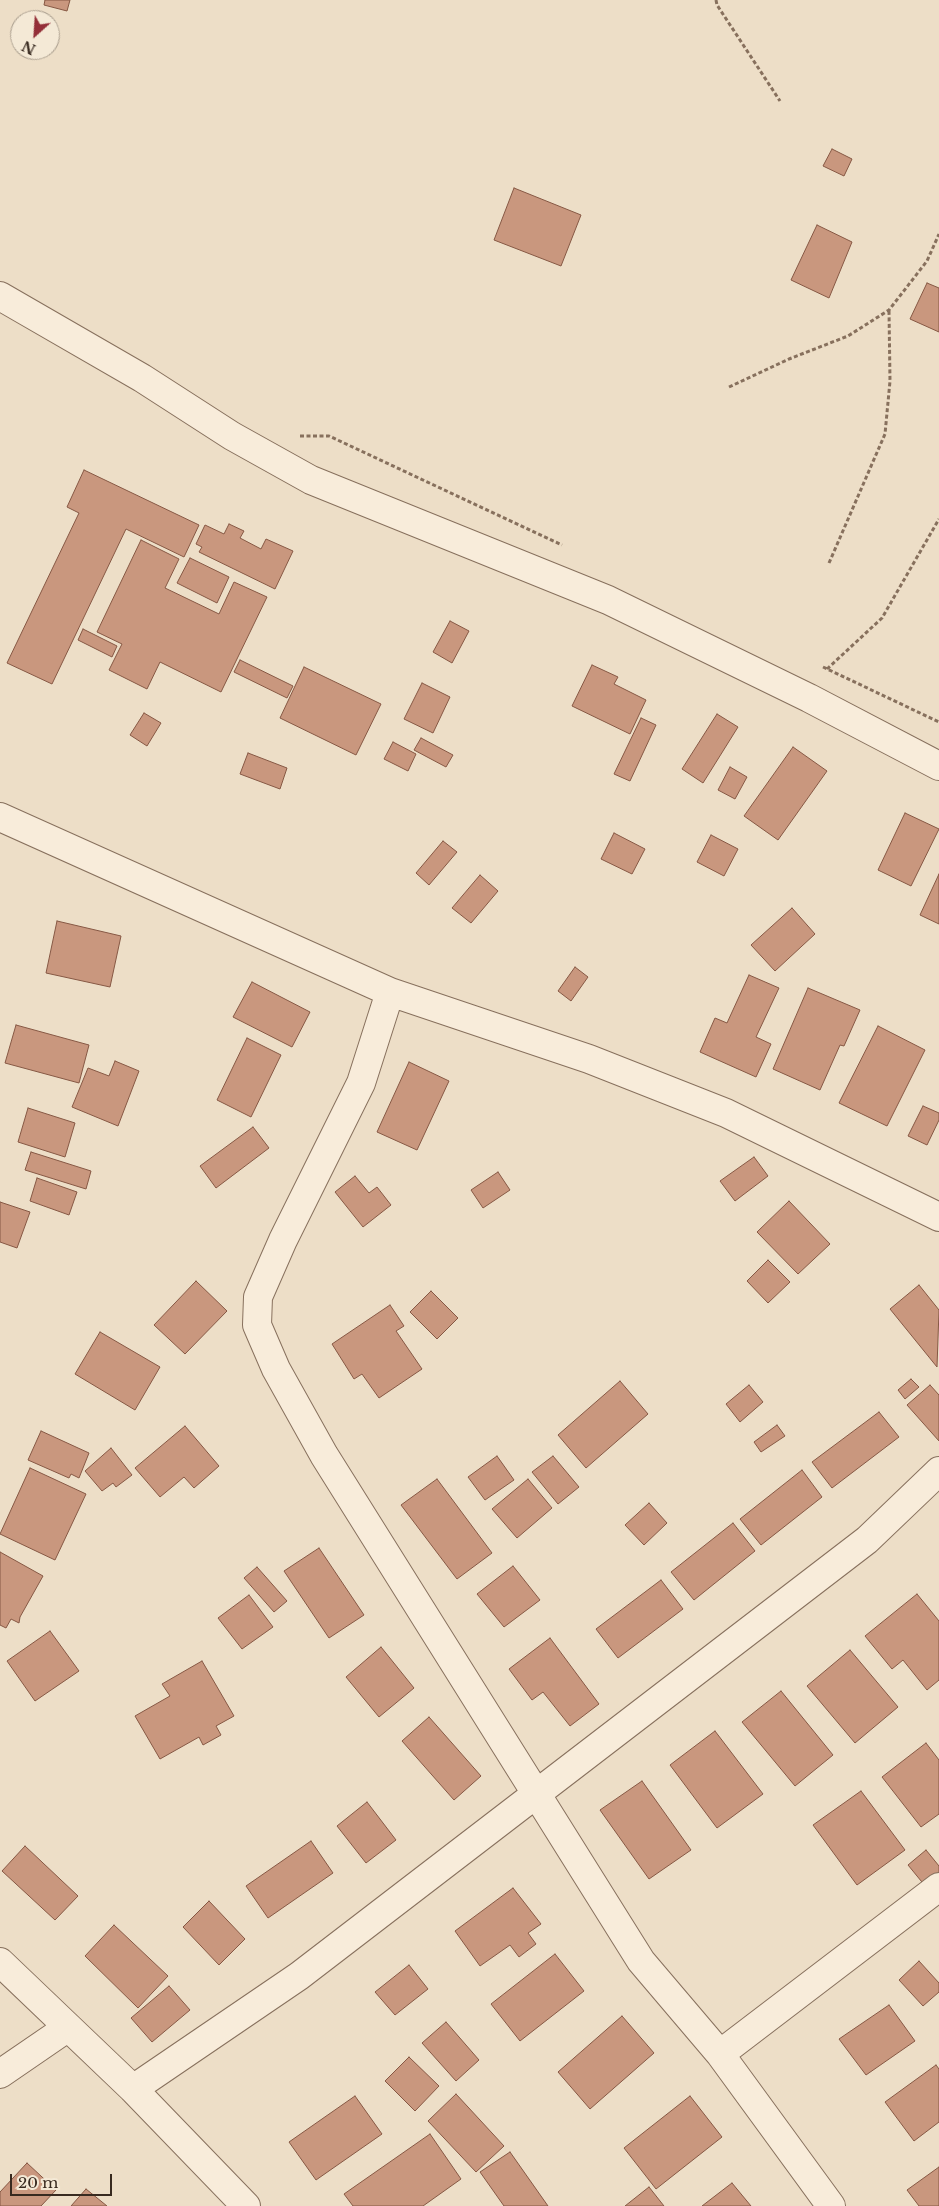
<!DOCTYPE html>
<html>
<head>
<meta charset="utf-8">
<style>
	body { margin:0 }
	#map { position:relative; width:939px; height:2206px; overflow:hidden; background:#eddec7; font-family:"Libre Baskerville",serif }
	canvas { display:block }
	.north { position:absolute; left:10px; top:10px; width:50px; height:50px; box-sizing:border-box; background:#f4e9d6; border:1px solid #a99d8d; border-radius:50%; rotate:206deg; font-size:14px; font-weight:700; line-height:20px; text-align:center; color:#382a20 }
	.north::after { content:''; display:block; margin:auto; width:18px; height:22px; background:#942f38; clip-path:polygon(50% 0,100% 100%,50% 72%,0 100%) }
	.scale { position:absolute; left:10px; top:2174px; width:102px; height:22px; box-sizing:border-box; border:2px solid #382a20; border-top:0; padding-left:6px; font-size:15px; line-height:18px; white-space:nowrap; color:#382a20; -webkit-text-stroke:4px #f4e9d6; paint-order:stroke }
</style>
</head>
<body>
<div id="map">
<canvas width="939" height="2206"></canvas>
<div class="north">N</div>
<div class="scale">20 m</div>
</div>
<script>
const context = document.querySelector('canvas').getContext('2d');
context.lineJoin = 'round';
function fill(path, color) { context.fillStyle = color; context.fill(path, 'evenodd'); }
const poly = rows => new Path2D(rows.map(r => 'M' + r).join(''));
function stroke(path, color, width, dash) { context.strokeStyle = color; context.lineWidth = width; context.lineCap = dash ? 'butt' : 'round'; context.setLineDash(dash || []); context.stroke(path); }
const building = poly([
	[45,0,70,0,67,11,44,5,45,0],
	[832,149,852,159,844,176,823,166,832,149],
	[514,188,581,215,561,266,494,240,514,188],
	[817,225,852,242,829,298,791,280,817,225],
	[927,283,939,288,939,332,910,319,927,283],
	[84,470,199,525,184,557,126,529,52,684,7,663,79,513,67,507,84,470],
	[229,524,244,531,240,538,261,549,266,539,293,551,275,589,199,552,202,547,196,544,205,525,224,534,229,524],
	[141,540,179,559,165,588,219,614,234,582,267,597,221,692,160,662,147,689,109,670,122,644,97,632,141,540],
	[190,558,229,577,217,603,177,583,190,558],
	[450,621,469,631,452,663,433,652,450,621],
	[83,629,117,646,112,657,78,640,83,629],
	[240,660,293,686,287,698,234,672,240,660],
	[592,665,618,677,614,684,646,700,630,734,572,706,592,665],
	[304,667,381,704,356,755,280,718,304,667],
	[422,683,450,697,433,733,404,719,422,683],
	[144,713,161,723,147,746,130,735,144,713],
	[717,714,738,727,703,783,682,769,717,714],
	[641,718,656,725,630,781,614,774,641,718],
	[421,738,453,755,446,767,414,750,421,738],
	[393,742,416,754,408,771,384,759,393,742],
	[793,747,827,771,778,840,744,816,793,747],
	[248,753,287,768,280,789,240,774,248,753],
	[730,767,747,777,735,799,718,790,730,767],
	[905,813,939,829,911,886,878,870,905,813],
	[614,833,645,849,632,874,601,859,614,833],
	[711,835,738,849,724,876,697,862,711,835],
	[443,841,457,852,429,885,416,873,443,841],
	[939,874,939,924,920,915,939,874],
	[480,875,498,891,471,923,452,908,480,875],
	[792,908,815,934,775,971,751,945,792,908],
	[57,921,121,936,110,987,46,973,57,921],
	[575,967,588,977,571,1001,558,991,575,967],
	[749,975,779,988,756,1037,771,1044,756,1077,700,1052,715,1018,727,1023,749,975],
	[252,982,310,1012,292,1047,233,1017,252,982],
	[808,988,860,1010,844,1046,840,1045,820,1090,773,1069,808,988],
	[16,1025,89,1045,79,1083,5,1063,16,1025],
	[878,1026,925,1050,887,1126,839,1103,878,1026],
	[247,1038,281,1055,251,1117,217,1100,247,1038],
	[115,1061,139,1071,118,1126,72,1107,88,1068,109,1076,115,1061],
	[409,1062,449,1081,417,1150,377,1132,409,1062],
	[923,1106,939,1113,939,1120,927,1145,908,1136,923,1106],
	[28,1108,75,1123,65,1157,18,1142,28,1108],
	[253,1127,269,1148,216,1188,200,1166,253,1127],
	[31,1152,91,1171,86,1189,25,1170,31,1152],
	[754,1157,768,1176,735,1201,720,1181,754,1157],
	[498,1172,510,1190,483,1208,471,1190,498,1172],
	[355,1176,369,1193,377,1187,391,1205,363,1227,335,1192,355,1176],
	[37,1178,77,1192,69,1215,30,1201,37,1178],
	[789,1201,830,1244,798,1274,757,1232,789,1201],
	[0,1202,30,1212,17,1248,0,1242,0,1202],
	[768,1260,790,1282,768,1303,747,1281,768,1260],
	[196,1281,227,1311,185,1354,154,1325,196,1281],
	[919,1285,939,1310,937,1367,890,1309,919,1285],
	[431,1291,458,1318,437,1339,410,1312,431,1291],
	[390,1305,404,1326,396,1331,422,1369,379,1398,362,1374,354,1379,332,1344,390,1305],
	[100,1332,160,1367,135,1410,75,1374,100,1332],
	[911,1379,919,1387,905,1399,898,1390,911,1379],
	[620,1381,648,1414,586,1468,558,1435,620,1381],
	[749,1385,763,1402,740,1422,726,1404,749,1385],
	[930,1385,939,1395,939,1441,907,1405,930,1385],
	[879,1412,899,1437,832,1488,812,1462,879,1412],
	[777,1425,785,1436,761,1452,754,1442,777,1425],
	[185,1426,219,1466,194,1488,184,1477,160,1497,135,1468,185,1426],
	[41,1431,89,1453,79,1478,71,1474,69,1478,28,1460,41,1431],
	[111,1448,132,1475,116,1487,113,1483,102,1491,85,1471,111,1448],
	[497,1456,514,1480,485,1500,468,1477,497,1456],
	[553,1456,579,1487,558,1504,532,1472,553,1456],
	[30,1468,86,1494,55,1560,0,1534,30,1468],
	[802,1470,822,1497,761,1545,740,1519,802,1470],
	[437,1479,492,1553,457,1579,401,1505,437,1479],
	[528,1479,552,1508,517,1538,492,1509,528,1479],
	[649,1503,667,1523,644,1545,625,1525,649,1503],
	[733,1523,755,1551,694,1600,671,1572,733,1523],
	[319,1548,364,1615,329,1638,284,1571,319,1548],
	[0,1552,43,1576,20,1617,19,1623,11,1619,6,1628,0,1625,0,1552],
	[513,1566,540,1600,504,1627,477,1594,513,1566],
	[257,1567,287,1601,274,1612,244,1578,257,1567],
	[661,1580,683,1609,618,1658,596,1629,661,1580],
	[917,1594,939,1621,939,1680,927,1690,903,1660,892,1669,865,1636,917,1594],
	[249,1595,273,1627,242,1649,218,1618,249,1595],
	[50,1631,79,1671,35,1701,7,1661,50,1631],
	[550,1638,599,1704,570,1726,543,1692,532,1700,509,1669,550,1638],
	[381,1647,414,1688,379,1717,346,1677,381,1647],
	[850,1650,898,1707,855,1743,807,1686,850,1650],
	[202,1661,234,1716,216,1726,221,1735,203,1745,199,1737,160,1759,135,1716,170,1696,162,1684,202,1661],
	[781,1691,833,1755,795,1786,742,1722,781,1691],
	[429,1717,481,1776,454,1800,402,1741,429,1717],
	[715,1731,763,1794,717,1828,670,1765,715,1731],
	[926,1743,939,1760,939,1814,921,1827,882,1777,926,1743],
	[642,1781,691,1850,649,1879,600,1810,642,1781],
	[861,1791,905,1850,857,1885,813,1825,861,1791],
	[367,1802,396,1840,366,1863,337,1826,367,1802],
	[311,1841,333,1873,268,1918,246,1886,311,1841],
	[25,1846,78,1896,55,1920,2,1871,25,1846],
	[926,1850,939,1866,939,1876,926,1887,908,1865,926,1850],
	[513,1888,541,1924,528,1933,536,1944,519,1957,510,1945,480,1966,455,1931,513,1888],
	[209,1901,245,1939,219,1965,183,1927,209,1901],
	[114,1925,168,1976,138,2008,85,1956,114,1925],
	[555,1954,584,1991,520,2041,491,2004,555,1954],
	[919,1961,939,1983,939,1992,923,2006,899,1980,919,1961],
	[409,1965,428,1989,395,2015,375,1992,409,1965],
	[169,1986,190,2010,152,2042,131,2018,169,1986],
	[889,2005,915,2041,866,2075,839,2039,889,2005],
	[622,2016,654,2053,590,2109,558,2072,622,2016],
	[446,2022,479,2060,456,2081,422,2043,446,2022],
	[409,2057,439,2086,415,2111,385,2081,409,2057],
	[936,2065,939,2069,939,2122,914,2141,885,2102,936,2065],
	[456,2094,504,2146,476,2172,428,2121,456,2094],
	[355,2096,382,2134,316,2180,289,2142,355,2096],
	[690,2096,722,2137,656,2189,624,2148,690,2096],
	[430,2134,461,2179,423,2206,353,2206,344,2194,430,2134],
	[510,2152,548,2206,504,2206,480,2172,510,2152],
	[27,2163,56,2190,41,2206,0,2206,0,2192,27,2163],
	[939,2167,939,2206,919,2206,907,2190,939,2167],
	[732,2183,751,2206,702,2206,732,2183],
	[649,2187,664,2206,625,2206,649,2187],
	[86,2189,107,2206,71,2206,86,2189]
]);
fill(building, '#c9977e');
stroke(building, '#865844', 1);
const street = poly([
	[0,296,142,378,232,436,311,480,608,600,809,698,939,766],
	[0,817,390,992,589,1059,726,1113,939,1217],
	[390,992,361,1083,283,1240,258,1297,257,1325,276,1369,324,1455,641,1961,720,2054,831,2206],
	[0,1962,133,2089,246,2206],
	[720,2054,939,1887],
	[0,2074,67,2028],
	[133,2089,299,1976,867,1540,939,1471]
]);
stroke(street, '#87705d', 30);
stroke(poly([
	[716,0,717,5,780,101],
	[729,387,789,359,848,336,889,310,927,261,939,234],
	[300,436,329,436,562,545],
	[829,563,885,434,890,381,889,310],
	[823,667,939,722],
	[827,669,882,618,939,519]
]), '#87705d', 3, [4, 2.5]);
stroke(street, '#f8ecda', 28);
</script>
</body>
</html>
